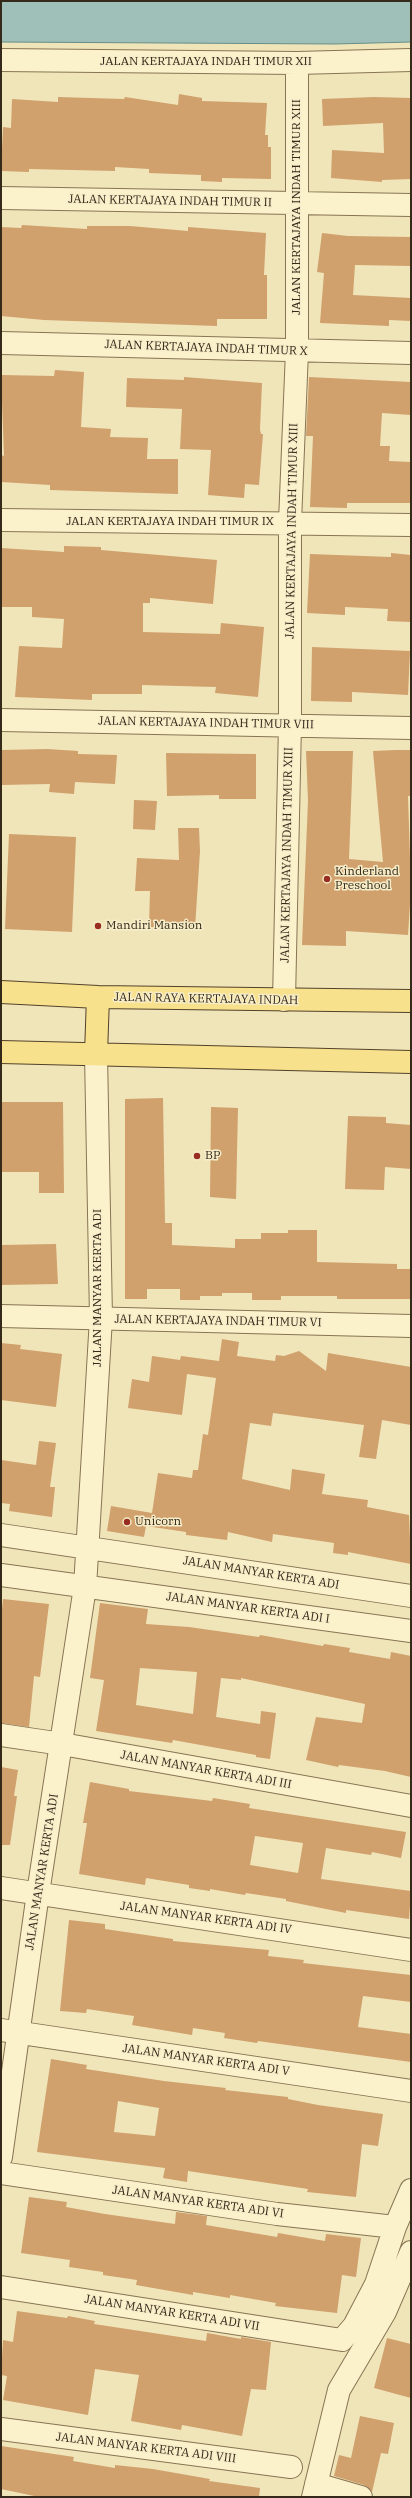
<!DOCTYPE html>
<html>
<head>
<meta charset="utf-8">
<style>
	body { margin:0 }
	#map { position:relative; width:412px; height:2498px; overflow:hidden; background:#f0e5b9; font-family:"IBM Plex Serif",serif }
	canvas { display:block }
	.frame { position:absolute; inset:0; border:2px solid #352919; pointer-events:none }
</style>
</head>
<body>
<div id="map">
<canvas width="412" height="2498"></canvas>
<div class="frame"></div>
</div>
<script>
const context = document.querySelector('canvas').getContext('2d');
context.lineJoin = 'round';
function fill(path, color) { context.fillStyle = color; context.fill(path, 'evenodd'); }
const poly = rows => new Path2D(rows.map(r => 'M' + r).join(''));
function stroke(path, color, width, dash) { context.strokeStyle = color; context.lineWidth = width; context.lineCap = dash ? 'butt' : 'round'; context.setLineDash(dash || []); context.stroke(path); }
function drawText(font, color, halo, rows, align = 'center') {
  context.font = font + ' "IBM Plex Serif",serif'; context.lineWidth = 3; context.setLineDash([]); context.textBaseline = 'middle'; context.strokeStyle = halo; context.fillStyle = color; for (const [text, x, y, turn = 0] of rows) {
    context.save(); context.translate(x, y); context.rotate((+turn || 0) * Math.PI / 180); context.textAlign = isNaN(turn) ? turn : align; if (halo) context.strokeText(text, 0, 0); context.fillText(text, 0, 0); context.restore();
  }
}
const water = poly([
	[1,1,411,1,411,42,335,44,1,42,1,1]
]);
fill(water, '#9ec0b9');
stroke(water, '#668d87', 1);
fill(poly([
	[179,94,202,98,202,101,267,103,265,135,268,135,268,147,271,147,271,179,222,178,222,182,201,181,201,175,149,173,149,169,115,167,115,171,29,169,29,172,1,171,3,127,11,128,12,99,58,102,58,97,124,99,125,97,178,105],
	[374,97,411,98,411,179,382,180,382,182,331,178,332,150,384,153,383,123,323,126,322,99],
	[22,225,87,229,87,226,130,226,188,231,188,227,266,233,264,275,267,275,267,319,217,319,217,326,44,320,1,316,1,227,21,228],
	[322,233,348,236,411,237,411,266,355,265,353,295,411,298,411,321,389,320,389,326,320,323,324,273,317,272],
	[55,370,84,372,81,427,111,429,110,437,148,438,147,459,178,459,178,494,50,490,50,485,1,482,1,455,4,456,1,375,54,376],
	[184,377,262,383,260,429,261,434,263,434,259,485,245,484,244,498,208,495,211,450,180,449,182,409,126,407,127,378,184,380],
	[309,377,411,382,411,415,382,413,380,446,390,446,389,461,411,462,411,503,347,503,347,508,310,507,313,436,306,436],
	[64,546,101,547,101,550,217,560,213,604,150,598,150,603,143,603,143,632,220,634,221,623,264,627,258,697,215,693,216,687,142,685,142,694,92,694,92,700,15,697,19,646,62,648,64,619,32,617,32,607,1,607,1,548,64,552],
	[391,553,411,555,411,622,387,621,388,609,345,607,345,615,307,613,310,554,391,557],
	[312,647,410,651,408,695,352,692,352,702,311,701],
	[47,749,78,751,78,754,117,755,115,784,75,782,74,794,49,792,50,784,1,785,1,750],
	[396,750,411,750,411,796,408,796,411,888,408,935,346,931,346,946,302,945,308,801,306,751,353,751,349,859,383,862,373,751],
	[166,753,256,754,256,799,219,799,219,795,167,796],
	[134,800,157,801,155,830,133,829],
	[178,828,199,828,200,851,195,928,149,927,150,891,135,891,137,858,179,860],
	[9,834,76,837,72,932,5,929],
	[163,1098,165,1223,172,1223,172,1245,235,1248,235,1239,261,1239,261,1233,288,1233,288,1230,317,1230,317,1262,397,1264,397,1269,411,1269,411,1299,337,1299,337,1296,281,1296,281,1300,252,1300,252,1293,222,1293,222,1296,200,1296,200,1300,180,1300,180,1289,147,1289,147,1299,125,1299,125,1099],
	[1,1102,63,1102,64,1193,39,1193,39,1172,1,1172],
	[211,1107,238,1108,236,1199,210,1197],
	[348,1116,386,1117,386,1123,411,1125,411,1169,385,1167,384,1190,345,1189],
	[56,1244,58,1284,1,1285,1,1245],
	[222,1339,239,1342,237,1356,275,1361,276,1355,284,1356,299,1351,326,1371,328,1353,411,1367,411,1425,382,1420,376,1459,359,1457,364,1425,273,1413,271,1426,250,1423,242,1479,290,1490,292,1469,325,1474,322,1494,368,1500,367,1507,409,1515,411,1564,348,1552,348,1555,333,1553,334,1543,273,1534,272,1542,228,1532,227,1540,186,1535,186,1532,146,1526,144,1537,107,1531,111,1506,152,1513,158,1473,192,1478,193,1470,198,1470,203,1434,208,1435,216,1378,187,1374,182,1415,128,1408,132,1379,149,1382,152,1356,180,1360,181,1356,219,1361],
	[1,1343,21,1345,20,1349,62,1354,56,1407,1,1400],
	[39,1441,56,1443,50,1487,55,1487,52,1517,9,1511,10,1504,1,1503,1,1460,36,1465],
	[3,1599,49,1604,40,1677,34,1676,29,1727,1,1723,1,1619],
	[100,1603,148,1609,146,1624,189,1627,259,1637,260,1635,323,1646,324,1644,350,1648,349,1652,390,1659,391,1652,411,1656,411,1777,385,1771,339,1765,338,1767,306,1760,316,1717,362,1723,365,1704,241,1678,241,1680,221,1678,216,1717,260,1724,261,1711,276,1713,270,1759,256,1757,256,1755,173,1740,172,1743,96,1731,104,1680,90,1678],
	[140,1668,197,1672,193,1714,136,1705],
	[1,1767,18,1770,14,1796,17,1796,10,1845,1,1845],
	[90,1782,129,1789,129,1791,212,1801,213,1798,250,1804,249,1808,406,1832,401,1858,372,1852,371,1855,326,1848,321,1879,411,1891,409,1919,346,1910,346,1913,286,1901,286,1899,246,1893,245,1895,210,1889,210,1891,189,1888,189,1885,146,1878,145,1885,79,1874,87,1823,83,1823],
	[255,1836,303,1843,298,1873,250,1865],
	[69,1920,105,1924,105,1929,173,1939,173,1941,269,1950,268,1956,304,1960,303,1963,411,1975,411,2002,363,1996,358,2027,411,2034,411,2062,258,2041,257,2043,224,2038,225,2033,193,2028,192,2035,132,2025,134,2016,87,2009,86,2013,60,2011],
	[51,2059,87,2065,86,2069,164,2081,226,2088,225,2090,288,2097,288,2099,318,2105,383,2114,378,2146,362,2144,356,2197,307,2192,308,2189,188,2171,187,2182,163,2178,165,2168,37,2152],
	[118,2101,159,2108,155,2136,114,2132],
	[29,2197,67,2202,66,2207,105,2214,175,2224,176,2212,207,2216,206,2225,277,2237,278,2233,325,2241,326,2234,361,2238,356,2277,342,2275,337,2313,275,2306,276,2303,230,2295,230,2298,193,2292,193,2295,136,2285,137,2280,103,2275,103,2272,69,2267,70,2260,21,2253],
	[17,2311,67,2318,68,2316,95,2321,94,2324,206,2341,207,2333,241,2339,241,2337,271,2342,266,2390,251,2389,242,2436,182,2425,181,2430,131,2421,139,2375,95,2369,88,2415,3,2400,7,2376,1,2375,3,2340,13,2342],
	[387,2338,411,2344,411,2398,374,2388],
	[360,2416,394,2423,388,2454,381,2453,372,2492,364,2485,334,2476,339,2455,351,2458],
	[1,2446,74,2457,73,2461,115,2468,115,2465,153,2469,210,2479,209,2481,260,2488,259,2497,39,2497,1,2489]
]), '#d0a06d');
const minor = poly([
	[1,60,297,63,411,60],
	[1,198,411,205],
	[1,343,411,353],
	[1,520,411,525],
	[1,720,411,728],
	[284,1000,290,724,290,522,297,351,297,63],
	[1,1316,411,1326],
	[1,1535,411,1596],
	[1,1575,411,1631],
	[1,1735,62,1744,411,1806],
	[1,1888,411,1950],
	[1,2030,411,2091],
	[1,2157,38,1893,85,1587,101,1318,96,1054],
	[1,2173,277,2214,395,2227],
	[1,2287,342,2340,354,2326,376,2284,395,2227,411,2190],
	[1,2429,291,2467],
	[316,2484,361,2497],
	[313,2497,339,2390,385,2312,411,2252]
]);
const major = poly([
	[1,992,98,997,411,1001],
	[1,1052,411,1062],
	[96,1054,98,997]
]);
stroke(minor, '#877453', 24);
stroke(major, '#534129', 24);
stroke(minor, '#fbf2cc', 22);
stroke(major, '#f7e18d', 22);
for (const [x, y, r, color] of [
	[327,879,4,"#982c21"],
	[98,926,4,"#982c21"],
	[197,1156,4,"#982c21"],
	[127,1522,4,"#982c21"]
]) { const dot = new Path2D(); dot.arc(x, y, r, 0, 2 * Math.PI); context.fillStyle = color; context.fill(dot); stroke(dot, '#f7eec9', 1.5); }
drawText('12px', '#352919', '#f7eec9', [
	["JALAN KERTAJAYA INDAH TIMUR XII",206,62],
	["JALAN KERTAJAYA INDAH TIMUR II",170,201,1],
	["JALAN KERTAJAYA INDAH TIMUR XIII",297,207,-90],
	["JALAN KERTAJAYA INDAH TIMUR X",206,348,2],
	["JALAN KERTAJAYA INDAH TIMUR IX",170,522],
	["JALAN KERTAJAYA INDAH TIMUR XIII",292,531,-89],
	["JALAN KERTAJAYA INDAH TIMUR VIII",206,723,1],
	["JALAN KERTAJAYA INDAH TIMUR XIII",287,855,-89],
	["JALAN RAYA KERTAJAYA INDAH",206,999,1],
	["JALAN MANYAR KERTA ADI",98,1288,-90],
	["JALAN KERTAJAYA INDAH TIMUR VI",218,1321,1],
	["JALAN MANYAR KERTA ADI",261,1573,9],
	["JALAN MANYAR KERTA ADI I",248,1608,8],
	["JALAN MANYAR KERTA ADI III",206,1770,10],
	["JALAN MANYAR KERTA ADI",42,1872,-81],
	["JALAN MANYAR KERTA ADI IV",206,1918,8],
	["JALAN MANYAR KERTA ADI V",206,2060,8],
	["JALAN MANYAR KERTA ADI VI",198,2202,8],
	["JALAN MANYAR KERTA ADI VII",172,2313,9],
	["JALAN MANYAR KERTA ADI VIII",146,2448,7]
]);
drawText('12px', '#352919', '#f7eec9', [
	["Kinderland",335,872],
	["Preschool",335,886],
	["Mandiri Mansion",106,926],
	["BP",205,1156],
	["Unicorn",135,1522]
], 'left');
</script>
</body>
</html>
